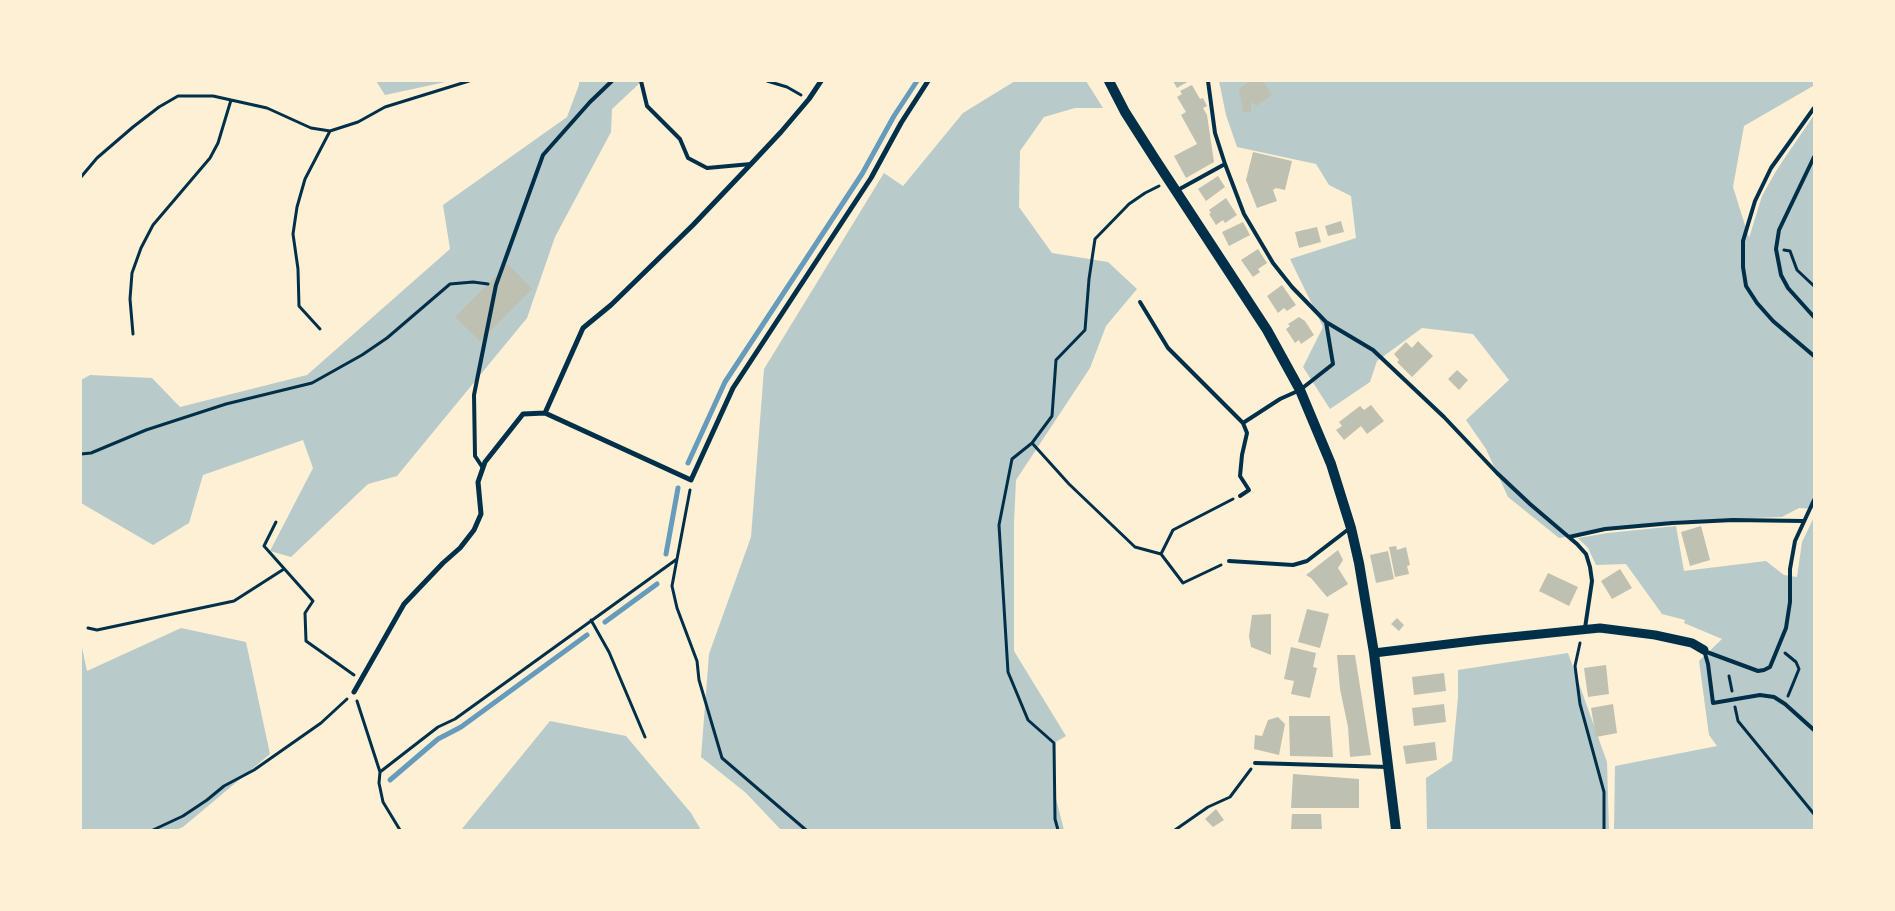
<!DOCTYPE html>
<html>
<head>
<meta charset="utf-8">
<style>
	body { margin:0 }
	#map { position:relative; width:1895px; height:911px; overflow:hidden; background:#fdf0d5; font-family:"Public Sans",sans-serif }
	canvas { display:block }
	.frame { position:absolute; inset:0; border:82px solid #fdf0d5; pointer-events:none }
</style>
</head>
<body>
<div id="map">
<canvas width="1895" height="911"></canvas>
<div class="frame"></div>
</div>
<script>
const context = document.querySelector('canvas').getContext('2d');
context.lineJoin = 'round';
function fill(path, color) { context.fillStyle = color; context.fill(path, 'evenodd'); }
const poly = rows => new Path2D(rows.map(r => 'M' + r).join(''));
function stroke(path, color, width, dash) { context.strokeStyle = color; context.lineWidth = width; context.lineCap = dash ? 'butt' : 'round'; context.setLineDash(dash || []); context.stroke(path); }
fill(poly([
	[376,81,450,81,385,95],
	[579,81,642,81,612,109,611,132,555,237,527,318,397,476,368,484,291,557,270,551,313,468,303,440,203,475,189,523,153,545,81,503,81,380,90,375,152,378,180,407,307,375,450,249,443,205,567,117,579,85],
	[1015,81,1086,81,1103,108,1075,108,1044,117,1020,151,1019,207,1052,253,1108,262,1137,289,1106,326,1090,368,1016,480,1014,523,1014,651,1066,736,1054,743,1053,787,1064,830,781,830,746,793,701,757,709,654,751,537,764,369,884,173,903,186,963,113],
	[1219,81,1814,81,1813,86,1744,126,1733,187,1749,238,1762,196,1776,171,1814,115,1814,509,1799,508,1782,517,1671,521,1559,538,1508,497,1486,449,1466,420,1509,380,1473,334,1422,328,1377,361,1370,382,1330,409,1303,367,1323,327,1290,259,1356,238,1351,196,1329,185,1316,164,1237,147,1226,115],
	[1814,517,1814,830,1614,830,1615,766,1717,746,1709,735,1699,661,1722,639,1684,623,1685,620,1662,614,1626,564,1596,565,1588,548,1578,538,1608,533,1676,526,1684,571,1766,561,1784,575,1797,577,1802,542],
	[181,628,246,642,270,754,183,827,176,830,81,830,81,643,87,671],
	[1568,653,1607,762,1609,830,1427,830,1426,778,1452,761,1458,697,1458,670],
	[550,721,626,736,691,813,701,830,461,830]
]), '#b9caca');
stroke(poly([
	[688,463,725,382,862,174,894,116,917,81],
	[666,554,678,488],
	[605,622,657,584],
	[390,780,438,739,461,727,587,635]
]), '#669bbc', 5);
fill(poly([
	[1173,81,1189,81,1177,88],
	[1250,81,1263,81,1272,95,1256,106,1253,102,1251,104,1251,112,1243,112,1239,89],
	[1192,85,1200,99,1203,98,1207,106,1203,108,1207,115,1214,162,1186,178,1174,156,1197,144,1181,115,1186,112,1177,97,1182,94,1180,91],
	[1253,152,1292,161,1285,190,1276,188,1273,190,1277,201,1257,208,1246,180],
	[1218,176,1225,187,1206,201,1198,189],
	[1226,198,1237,215,1225,223,1223,220,1216,225,1209,214,1211,213,1209,210],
	[1341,221,1344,232,1328,236,1325,226],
	[1243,222,1250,235,1229,246,1222,232],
	[1317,227,1321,242,1299,248,1295,232],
	[1258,249,1267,263,1258,269,1260,272,1253,277,1241,260],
	[508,264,532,289,480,341,455,317],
	[1282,285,1296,305,1287,311,1284,308,1278,313,1267,296],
	[1299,317,1305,321,1314,335,1301,344,1299,340,1295,343,1286,329,1290,326,1288,324],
	[1418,341,1433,356,1412,377,1397,362,1399,360,1394,354,1406,342,1412,348],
	[1457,370,1468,380,1459,390,1448,379],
	[1371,405,1384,421,1367,434,1361,426,1344,440,1336,430,1342,426,1339,422,1360,406,1364,410],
	[1701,526,1710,560,1690,566,1681,532],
	[1396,546,1397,550,1406,547,1410,565,1407,566,1409,574,1395,577,1389,547],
	[1338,550,1343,560,1338,568,1348,584,1327,597,1311,578,1306,575],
	[1388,551,1394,579,1376,583,1370,555],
	[1620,569,1632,588,1612,599,1601,581],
	[1548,573,1578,587,1569,606,1539,591],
	[1307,609,1329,614,1320,648,1298,642],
	[1271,614,1271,655,1251,647,1249,636,1252,615],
	[1397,618,1404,625,1399,631,1391,624],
	[1291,647,1316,653,1313,667,1317,668,1310,698,1291,694,1294,681,1284,679],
	[1337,655,1355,655,1371,755,1350,757,1348,727,1340,689],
	[1606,665,1609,694,1588,697,1584,668],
	[1444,673,1446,691,1414,695,1412,677],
	[1444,704,1446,722,1414,726,1412,708],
	[1613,704,1617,733,1596,737,1591,708],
	[1289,716,1330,716,1333,757,1290,756],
	[1278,717,1285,724,1279,755,1254,749,1255,735,1262,736,1268,720],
	[1435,742,1437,760,1406,764,1403,746],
	[1293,774,1359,779,1359,808,1291,808],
	[1216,809,1224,820,1213,827,1205,819],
	[1292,814,1321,814,1322,830,1291,830]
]), '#bec0b2');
stroke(poly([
	[767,81,787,87,801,95],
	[81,177,97,158,133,127,159,107,178,96,213,96,267,108,311,128,330,131,358,122,385,107,469,81],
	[1784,250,1790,251,1797,270,1814,286],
	[320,329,299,306,298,269,293,234,297,207,305,179,330,131],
	[133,334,130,299,132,273,141,248,153,225,210,158,218,143,231,100],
	[1032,443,1069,484,1135,547,1161,554,1183,583,1221,565],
	[81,454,91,453,146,430,226,404,312,383,362,355,387,338,450,284,473,282,488,284],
	[276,522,264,546,313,601,305,613,306,641,354,675],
	[1161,554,1173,530,1233,499],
	[677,559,672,586,677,608,697,661,699,680,722,758,806,830],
	[591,620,609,652,645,737],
	[88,628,97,630,234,601,284,569],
	[1580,643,1575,666,1580,704,1604,792,1604,830],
	[1785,653,1796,662,1799,669,1788,696],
	[1729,676,1732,691],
	[357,701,380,772,438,727,455,719,677,559,690,490],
	[1735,707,1738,721,1814,814],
	[380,772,379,783,383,802,400,830],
	[153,830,183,816,207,800,224,786,254,770,321,723,347,699],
	[1058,830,1055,819,1054,743,1028,720,1008,672,999,525,1012,459,1032,443,1052,416,1056,360,1085,330,1089,279,1095,239,1129,204,1145,193,1159,186],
	[1175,830,1208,807,1230,797,1251,769]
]), '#003049', 3);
stroke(poly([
	[641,81,647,106,680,139,688,158,707,168,751,164],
	[1208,81,1215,133,1225,164,1244,214,1273,263,1292,287,1326,322,1373,350,1444,417,1497,473,1530,504,1577,544,1586,554,1590,567,1592,581,1585,628],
	[1814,108,1771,168,1755,201,1743,241,1743,267,1746,286,1757,303,1773,321,1814,356],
	[1814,157,1779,230,1776,249,1781,275,1788,288,1814,317],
	[1176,191,1225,164],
	[1140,302,1168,348,1243,423,1247,433,1242,455,1240,476,1249,490,1240,496],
	[1243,423,1280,399,1300,390,1333,364,1326,322],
	[483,468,475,456,474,395,496,285,543,155,590,102,612,81],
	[1569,537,1605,529,1672,523,1733,520,1803,521],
	[1229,561,1293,565,1307,561,1350,528],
	[1704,650,1708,664,1713,703,1760,695,1774,697,1785,704,1814,730],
	[1704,651,1758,671,1764,670,1770,667,1786,628,1790,602,1790,569,1795,541,1814,500],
	[1255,763,1388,767]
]), '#003049', 4);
stroke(poly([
	[545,413,583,328,611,305,693,225,751,164,781,132,809,99,821,81],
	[354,692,404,604,443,563,460,548,474,530,481,514,478,482,485,462,523,414,545,413,691,480,733,388,871,178,901,123,928,81]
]), '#003049', 5);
stroke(poly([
	[1374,653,1481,640,1600,628,1655,635,1692,643,1704,650]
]), '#003049', 9);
stroke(poly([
	[1109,81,1125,112,1155,159,1267,330,1300,390,1331,464,1351,528,1359,563,1374,653,1396,830]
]), '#003049', 10);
</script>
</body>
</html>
